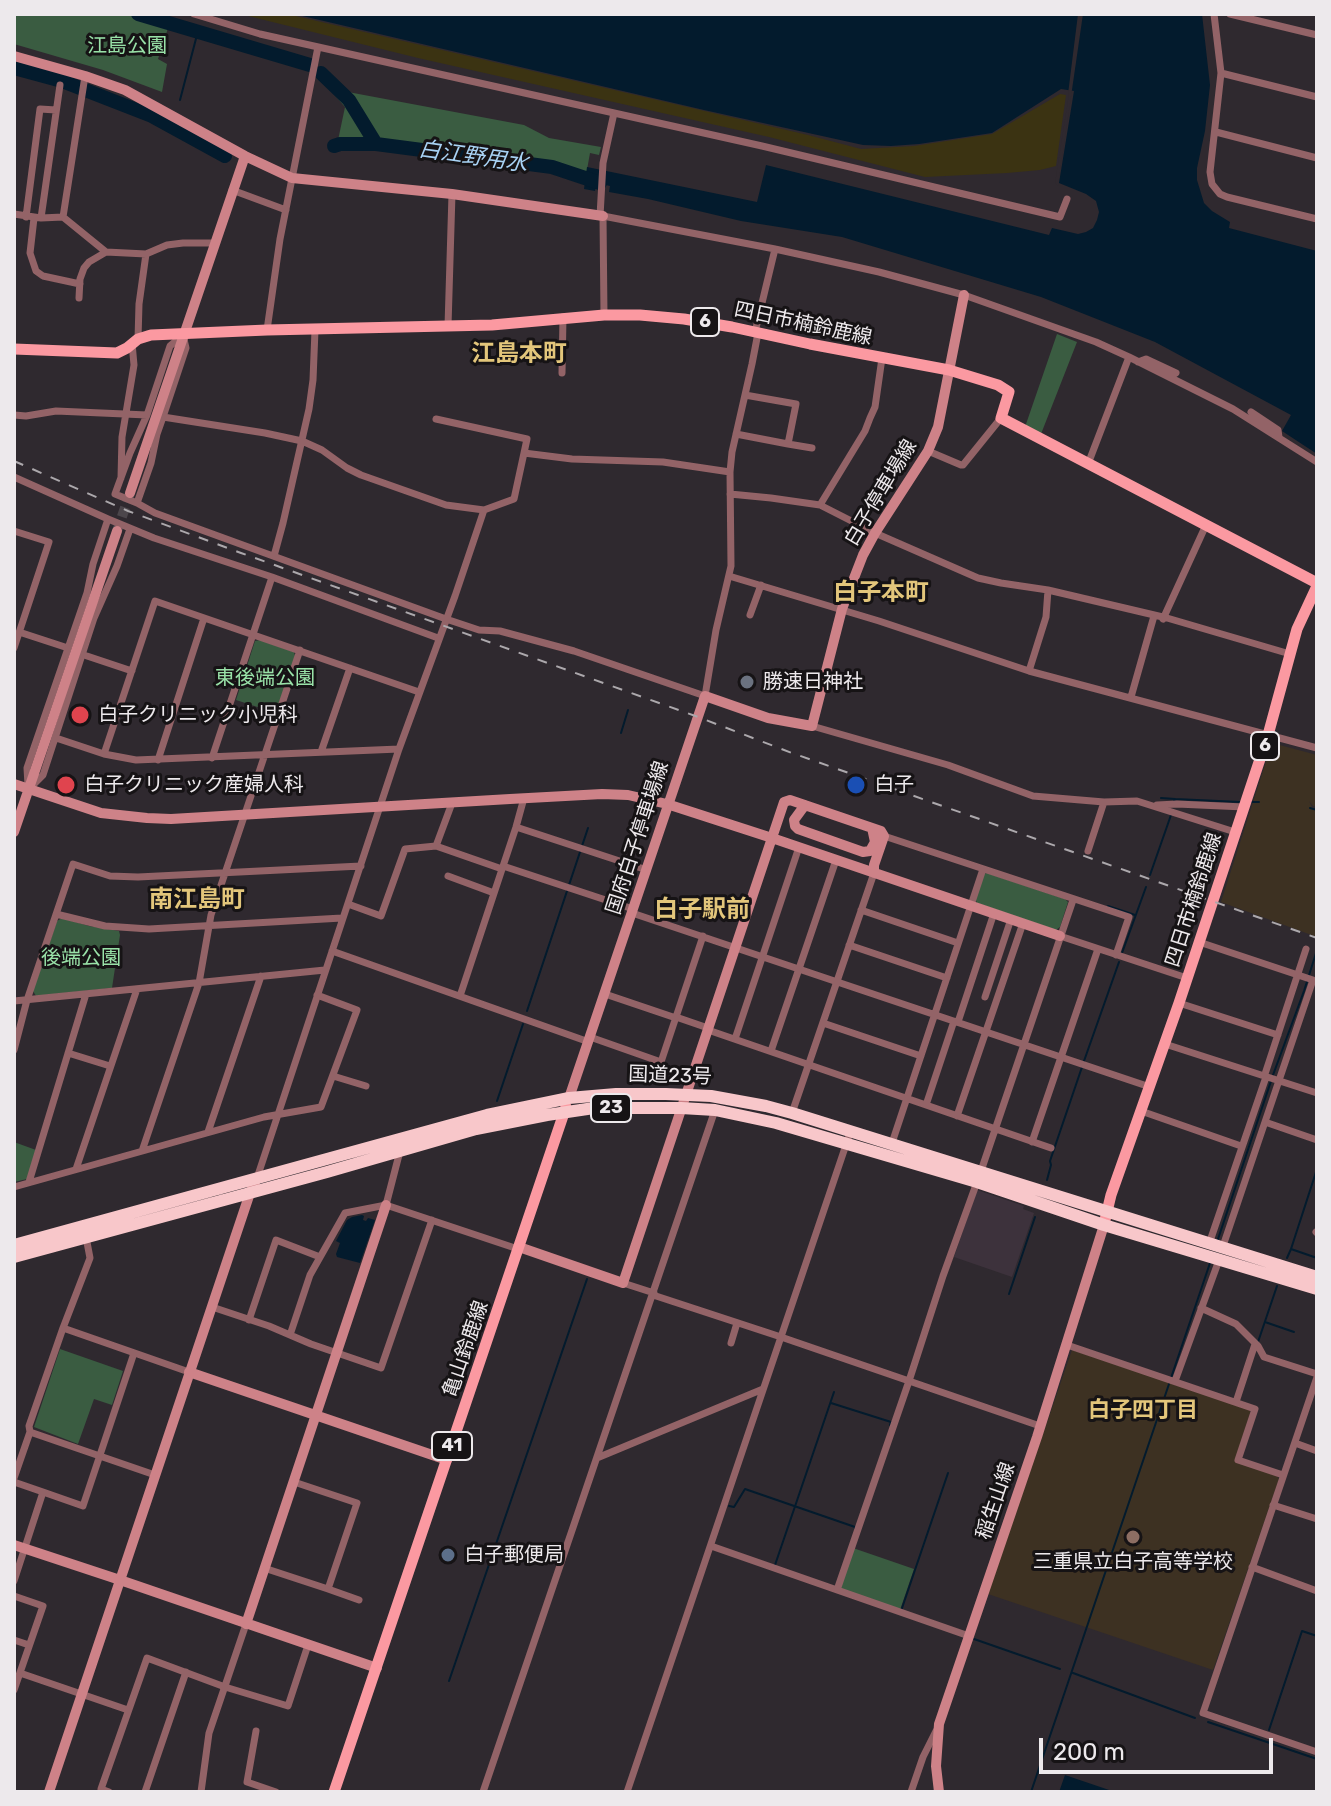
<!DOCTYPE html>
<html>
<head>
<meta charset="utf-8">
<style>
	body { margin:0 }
	#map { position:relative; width:1331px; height:1806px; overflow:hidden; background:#2f292f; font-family:Rubik,sans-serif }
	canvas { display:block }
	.frame { position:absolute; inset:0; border:16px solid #ede9ec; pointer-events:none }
	.scale { position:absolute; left:1039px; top:1738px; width:234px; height:36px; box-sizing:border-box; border:4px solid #ede9ec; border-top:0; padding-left:10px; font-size:24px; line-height:28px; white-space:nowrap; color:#ede9ec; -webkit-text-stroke:6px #161315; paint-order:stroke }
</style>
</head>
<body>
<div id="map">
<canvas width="1331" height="1806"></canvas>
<div class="frame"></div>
<div class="scale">200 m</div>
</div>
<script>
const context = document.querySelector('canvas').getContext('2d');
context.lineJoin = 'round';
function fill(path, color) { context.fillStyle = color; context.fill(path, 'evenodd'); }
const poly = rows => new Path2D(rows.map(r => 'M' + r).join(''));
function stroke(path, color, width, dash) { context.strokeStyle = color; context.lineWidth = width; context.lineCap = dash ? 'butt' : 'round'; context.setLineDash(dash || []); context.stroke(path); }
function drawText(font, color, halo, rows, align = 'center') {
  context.font = font + ' Rubik,"Noto Sans JP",sans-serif'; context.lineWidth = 6; context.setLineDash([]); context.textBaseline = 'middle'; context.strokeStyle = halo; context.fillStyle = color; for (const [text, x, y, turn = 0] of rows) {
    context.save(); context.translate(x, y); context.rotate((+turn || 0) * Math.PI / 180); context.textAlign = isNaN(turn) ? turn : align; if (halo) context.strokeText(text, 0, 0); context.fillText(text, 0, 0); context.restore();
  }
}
fill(poly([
	[977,1190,1024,1206,1023,1209,1034,1213,1012,1277,954,1257]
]), '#3d323c');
fill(poly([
	[1272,743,1317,755,1317,807,1313,806,1309,801,1312,807,1317,809,1317,937,1221,902],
	[1072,1350,1250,1409,1250,1413,1235,1461,1277,1476,1279,1479,1213,1670,988,1594]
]), '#3d3122');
fill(poly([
	[14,14,128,14,169,25,158,59,167,64,162,92,103,70,14,44],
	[324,71,348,92,524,125,549,138,601,147,599,155,590,153,585,181,565,175,442,158,377,146,337,145,345,107,319,77],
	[1057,334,1077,342,1041,434,1025,427],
	[260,640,294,652,295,656,276,713,236,700,255,641],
	[987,873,1065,899,1068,902,1060,927,1056,930,977,903,975,898,983,874],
	[62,918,89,926,119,931,120,935,112,988,36,996,33,991,57,921],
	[14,1142,36,1150,27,1179,14,1182],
	[60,1349,123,1371,112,1405,94,1399,78,1444,34,1427],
	[853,1548,914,1569,900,1610,839,1590]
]), '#3a5c41');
fill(poly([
	[240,14,287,14,808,135,861,149,914,146,992,134,1060,94,1066,95,1056,166,1040,170,1007,173,925,177,769,137,418,58]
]), '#3b3312');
fill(poly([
	[294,14,1202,14,1210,85,1205,131,1197,168,1197,180,1204,203,1212,211,1230,222,1229,228,1317,251,1317,454,1282,431,1291,415,1155,342,1041,297,842,237,741,221,648,199,609,192,610,186,597,183,595,191,584,189,587,167,757,202,766,165,1049,235,1052,228,1078,234,1086,232,1093,228,1097,220,1099,212,1096,201,1086,194,1059,183,1074,91,1061,89,992,133,919,144,891,146,863,145,704,110],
	[362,1215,364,1216,363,1220,366,1221,368,1218,375,1220,360,1263,337,1257,336,1254,340,1243,336,1241,347,1220,352,1217],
	[1065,1775,1115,1792,1059,1792]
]), '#031b2d');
fill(poly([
	[1078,14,1083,14,1058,186,1055,183,1069,94,1068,94]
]), '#2f292f');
stroke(poly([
	[180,100,198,31],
	[621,733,628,710],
	[1161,798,1175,799],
	[1174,801,1175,799,1240,802],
	[1251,802,1259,802],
	[1310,808,1317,810],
	[1150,875,1171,815],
	[569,885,588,828],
	[1108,906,1135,915],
	[1122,953,1146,887],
	[527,1011,567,891],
	[1084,1061,1119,962],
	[1273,1075,1304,991,1317,950],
	[497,1101,523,1024],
	[1317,1169,1291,1249,1317,1258],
	[1047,1180,1051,1165,1050,1161,1082,1067],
	[1217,1242,1271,1081],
	[1287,1258,1291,1249],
	[1009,1294,1035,1217],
	[1265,1322,1294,1332],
	[1258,1342,1277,1286],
	[1171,1378,1210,1263],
	[831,1403,891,1422,890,1425],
	[729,1506,734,1507,745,1489,855,1527,855,1529],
	[775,1565,834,1392],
	[901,1611,948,1473],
	[974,1639,1060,1669],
	[1073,1673,1195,1718],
	[449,1681,587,1279],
	[1208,1722,1317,1759],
	[1269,1730,1302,1631,1317,1636],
	[1031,1792,1169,1384]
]), '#031b2d', 2);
stroke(poly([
	[138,14,310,65],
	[14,68,62,81,152,116,225,156],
	[321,73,349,100,376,144],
	[334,146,340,144,376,144,552,167,600,183]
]), '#031b2d', 14);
stroke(poly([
	[117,531,130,493]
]), '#4c464b', 10, [10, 5]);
stroke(poly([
	[194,14,260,34,762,146,1060,217,1067,199],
	[1214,14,1221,73,1210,172,1212,184,1220,194,1227,197,1317,219],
	[1230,14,1317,35],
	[1221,73,1317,97],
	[1216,132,1317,158],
	[232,190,286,210],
	[14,214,41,218,63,217,106,252,146,254,167,245,183,243,213,243],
	[600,216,603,163,614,113],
	[26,217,40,109,56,110],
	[63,217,85,76],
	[34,218,30,253,36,271,43,276,80,284],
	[41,218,60,85],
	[79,298,80,279,84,268,89,262,106,252],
	[604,315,603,216,775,249,879,272,964,295,1096,342,1129,357,1233,409,1317,462],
	[448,326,452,194],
	[267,330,280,239,318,47],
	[755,332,775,249],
	[138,339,139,304,146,254],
	[1138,362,1146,359,1176,373],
	[562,373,563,317],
	[1251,412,1278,430,1279,437],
	[14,415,26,416,56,411,147,415,170,346,183,335,186,348,163,417,265,433,302,441,322,450,347,468,361,475,446,505,484,510,514,499,524,453,572,459,663,462,730,472],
	[163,417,157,434,151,463,137,503,155,513,446,619,479,630,500,631,574,651,705,696,716,630,731,566,730,472,732,452,752,364,758,333],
	[436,419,527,439,524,453],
	[736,434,788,444,796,404,745,395],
	[788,444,812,448],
	[928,451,961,465,963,465,1001,418],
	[1088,464,1129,357],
	[14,477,108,519,93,564,87,593,27,768,28,785],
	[121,478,122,437,134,365,132,343],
	[730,494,771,498,820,505,875,533,978,578,1001,583,1048,590,1167,618,1290,654],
	[137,503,115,494,130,453,147,415],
	[820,505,865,431,870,418,875,407,882,358],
	[108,519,154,538,272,577,212,758],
	[14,531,49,542,14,648],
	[274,556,283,523,309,409,313,380,315,330],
	[729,576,879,621,1029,671,1317,748],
	[272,577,438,638],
	[750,615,761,585],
	[1163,619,1206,525],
	[19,632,68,648],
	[87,656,132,671],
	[1029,671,1046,617,1048,590],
	[1131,697,1154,616],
	[812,726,948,765,1033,796,1104,802,1137,801,1235,832],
	[59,739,104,754,136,760,399,749],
	[321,752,350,668],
	[104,754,155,601,419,692],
	[158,760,204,618],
	[30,788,43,775,94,618,117,566,130,529],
	[1157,805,1177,804,1244,807],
	[516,827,647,870],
	[884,836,1129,917,1116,955],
	[436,846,452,803],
	[1088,851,1104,802],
	[503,866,633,909],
	[448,876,494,893],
	[348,904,381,916,405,849,436,846,502,869],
	[861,910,958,943],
	[632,913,1150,1087],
	[56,914,105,926,149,929,342,918],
	[1060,936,1187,978],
	[1199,942,1313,980,1222,1249],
	[849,945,947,978],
	[332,951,589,1042],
	[605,994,676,1018],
	[460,996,516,827,524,798],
	[985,997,1011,919],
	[14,1001,325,970],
	[1179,1003,1278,1035],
	[676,1017,708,1028],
	[958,1022,994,913],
	[823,1023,921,1056],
	[708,1030,1051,1148],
	[590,1037,661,1062,703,936],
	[735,1039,799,847],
	[1165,1044,1317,1093],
	[14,1050,27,1000,73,864,110,876,138,877,361,866],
	[771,1051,836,860],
	[68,1053,110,1066],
	[333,1076,366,1086],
	[926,1105,954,1021],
	[1141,1111,1241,1146],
	[792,1113,874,873],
	[957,1116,1023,923],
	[1265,1122,1317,1140],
	[208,1132,261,976],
	[1032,1142,1098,949],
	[892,1143,983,869],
	[142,1151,199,983,211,915,300,650],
	[76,1169,137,989],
	[981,1171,1073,900],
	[257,1178,399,749,455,596,484,510],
	[29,1182,86,994],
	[14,1187,264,1117,321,1107,357,1010,317,995],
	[386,1205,400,1151],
	[1316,1232,1317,1233],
	[1209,1244,1266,1077,1265,1074,1306,949],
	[623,1283,654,1293],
	[653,1295,781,1337,1040,1426],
	[212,1307,269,1326,311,1344,381,1368,432,1220],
	[1201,1308,1236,1324,1258,1346,1264,1357,1317,1374],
	[249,1320,276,1240,320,1257],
	[63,1328,189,1372],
	[290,1335,310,1275,345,1213,386,1205,518,1249],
	[731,1343,737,1323],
	[1067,1345,1255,1409,1238,1460,1283,1475],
	[1317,1377,1203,1713,1317,1752],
	[1175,1381,1219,1260],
	[1236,1402,1255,1344],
	[30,1432,155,1475],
	[1295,1443,1317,1451],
	[597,1458,763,1389],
	[14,1478,30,1432,29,1426,63,1328,90,1258,86,1237],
	[14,1482,43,1492,14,1581],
	[43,1492,83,1506,134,1353],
	[1273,1505,1317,1519],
	[711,1546,969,1636],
	[1252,1567,1317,1591],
	[264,1568,328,1589,357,1503,294,1482],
	[328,1589,359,1600],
	[837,1590,909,1381,943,1276,977,1182],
	[14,1596,43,1606,14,1690],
	[14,1640,29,1645],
	[20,1673,128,1710],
	[256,1731,247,1782,276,1792],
	[109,1792,101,1789,147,1658,225,1687,288,1706,308,1645],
	[145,1792,186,1672],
	[201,1792,209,1733,246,1624],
	[483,1792,715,1110],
	[627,1792,851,1130],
	[911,1792,923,1757,936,1731]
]), '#936367', 7);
stroke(poly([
	[14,56,85,76,125,90,245,156,292,178,452,194,603,216],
	[130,493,245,156],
	[14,784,101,813,147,818,171,819,510,799,602,794,628,795,667,804,772,838,1060,936],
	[805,805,794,820,795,826,798,829,863,852,870,851,875,842,872,828],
	[14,832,117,531],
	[569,1098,705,696,768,718,812,726,842,609,863,555,875,533,928,451,938,427,964,295],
	[519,1247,623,1283,784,802,790,800,881,831,884,836,874,865,874,873],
	[189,1372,447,1460],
	[14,1545,120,1580,377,1668],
	[246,1624,386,1205],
	[49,1792,250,1193,257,1178],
	[939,1792,936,1766,939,1724,1037,1437,1104,1225]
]), '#ce8288', 10);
stroke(poly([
	[14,349,117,353,127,348,138,339,151,335,267,330,492,325,604,315,640,315,684,319,732,327,810,344,949,370,998,385,1009,392,1001,418,1317,583],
	[1105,1220,1111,1195,1179,1003,1268,735,1297,629,1317,586],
	[334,1792,566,1107]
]), '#fb99a1', 11);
stroke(poly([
	[14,1245,487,1115,569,1098,616,1094,666,1094,711,1096,766,1106,792,1113,1317,1277],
	[14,1257,327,1172,476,1129,547,1115,594,1108,681,1108,715,1110,776,1123,977,1182,1104,1225,1317,1289]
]), '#f8c7ca', 12);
stroke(poly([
	[14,461,128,511,241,553,698,717,792,753,1317,938]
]), '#aca8ac', 2, [10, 10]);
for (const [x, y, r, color] of [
	[747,682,8,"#6b7280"],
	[80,715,10,"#e0444e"],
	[66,785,10,"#e0444e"],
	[856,785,10,"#1a4fb4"],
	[1133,1537,8,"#8d6e63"],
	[448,1555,8,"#5c6f8a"]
]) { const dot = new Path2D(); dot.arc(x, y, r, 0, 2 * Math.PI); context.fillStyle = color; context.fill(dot); stroke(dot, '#161315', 3); }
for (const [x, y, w] of [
	[705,322,28],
	[1265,746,28],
	[611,1108,40],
	[452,1446,40]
]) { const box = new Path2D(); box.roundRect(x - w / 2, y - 14, w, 28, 6); context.fillStyle = '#161315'; context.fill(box); stroke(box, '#ede9ec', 2); }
drawText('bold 18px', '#ede9ec', null, [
	["6",705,322],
	["6",1265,746],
	["23",611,1108],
	["41",452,1446]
]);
drawText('20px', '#99e2a8', '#161315', [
	["江島公園",127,46],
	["東後端公園",265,678],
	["後端公園",81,958]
]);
drawText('20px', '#ede9ec', '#161315', [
	["四日市楠鈴鹿線",803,324,12],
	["白子停車場線",881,493,-59],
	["国府白子停車場線",638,838,-72],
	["四日市楠鈴鹿線",1194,900,-72],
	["国道23号",670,1076,2],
	["亀山鈴鹿線",466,1349,-71],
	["稲生山線",996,1501,-71]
]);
drawText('20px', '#ede9ec', '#161315', [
	["勝速日神社",763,682],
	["白子クリニック小児科",98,715],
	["白子クリニック産婦人科",84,785],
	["白子",874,785],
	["白子郵便局",464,1555],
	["三重県立白子高等学校",1133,1562,"center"]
], 'left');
drawText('italic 22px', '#a8d2f4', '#161315', [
	["白江野用水",473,157,8]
]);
drawText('bold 22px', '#e3c67b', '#161315', [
	["白子四丁目",1143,1411]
]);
drawText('bold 24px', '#e3c67b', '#161315', [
	["江島本町",519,354],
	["白子本町",881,593],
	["南江島町",197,900],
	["白子駅前",702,910]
]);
</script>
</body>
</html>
